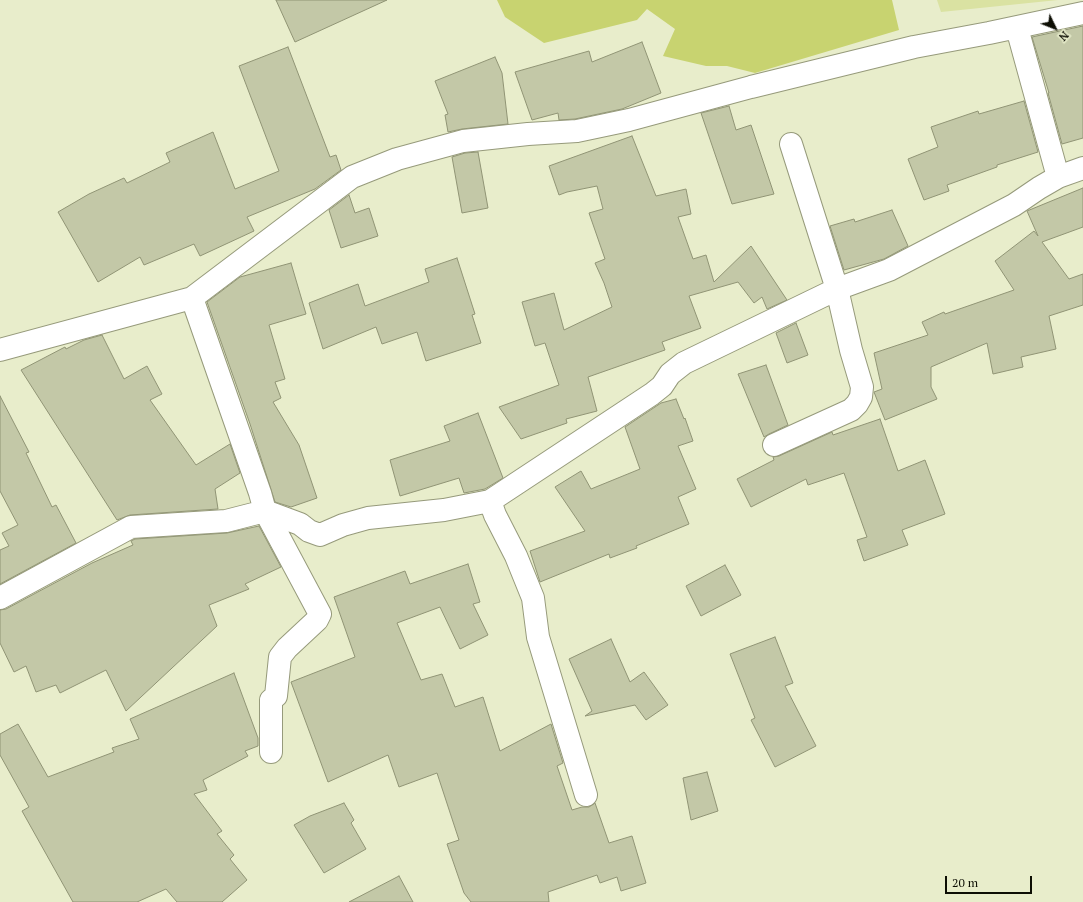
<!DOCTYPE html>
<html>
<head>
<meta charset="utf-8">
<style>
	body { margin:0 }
	#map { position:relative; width:1083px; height:902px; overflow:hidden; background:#e8edcb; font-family:"PT Serif",serif }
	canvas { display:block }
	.north { position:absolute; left:1035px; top:8px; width:40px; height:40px; -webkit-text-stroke:3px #e8edcb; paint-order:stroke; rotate:133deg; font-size:11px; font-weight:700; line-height:16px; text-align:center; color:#0d0e04 }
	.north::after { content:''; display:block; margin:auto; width:14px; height:18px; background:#0d0e04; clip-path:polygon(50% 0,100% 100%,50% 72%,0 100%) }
	.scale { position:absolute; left:945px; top:876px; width:87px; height:18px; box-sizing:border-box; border:2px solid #0d0e04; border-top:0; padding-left:5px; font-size:12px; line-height:14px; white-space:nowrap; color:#0d0e04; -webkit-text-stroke:3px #e8edcb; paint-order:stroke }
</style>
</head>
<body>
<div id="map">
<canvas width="1083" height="902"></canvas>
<div class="north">N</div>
<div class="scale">20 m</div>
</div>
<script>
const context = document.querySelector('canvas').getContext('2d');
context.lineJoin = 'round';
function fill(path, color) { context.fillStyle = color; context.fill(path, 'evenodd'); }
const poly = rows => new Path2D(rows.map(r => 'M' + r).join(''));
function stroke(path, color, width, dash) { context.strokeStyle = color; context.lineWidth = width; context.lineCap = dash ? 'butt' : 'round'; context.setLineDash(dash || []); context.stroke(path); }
fill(poly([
	[937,0,1058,0,941,12]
]), '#dae2a2');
fill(poly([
	[497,0,892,0,899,30,755,73,727,66,706,66,663,56,675,29,647,9,637,20,544,43,505,17]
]), '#c8d370');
const building = poly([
	[276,0,387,0,295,42,276,0],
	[1083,26,1083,138,1062,144,1048,93,1049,93,1032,37,1083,26],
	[642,42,661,93,622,109,575,119,559,120,558,113,532,120,515,72,589,51,592,62,642,42],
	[288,47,330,157,336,155,341,170,315,189,247,217,254,231,200,256,194,244,144,265,140,257,98,282,58,212,89,194,124,178,127,183,170,162,166,153,213,132,235,189,279,171,239,66,288,47],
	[495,57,502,73,508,124,462,129,448,132,445,115,448,114,435,81,495,57],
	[1024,101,1038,152,997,165,997,167,947,185,949,191,924,200,908,159,938,147,931,127,978,111,979,114,1024,101],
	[729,106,736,130,751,125,774,194,732,204,701,113,729,106],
	[632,136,656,196,686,189,691,214,678,217,693,259,706,255,714,282,751,246,787,300,767,309,762,297,754,303,738,282,689,296,701,328,662,342,665,350,588,377,597,411,566,419,567,423,521,439,499,407,559,385,545,343,535,346,522,302,554,293,564,330,612,307,604,283,595,263,605,259,589,213,603,209,597,186,567,192,559,195,549,166,632,136],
	[478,152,488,208,462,213,452,157,465,153,478,152],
	[1083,188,1083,227,1042,242,1069,279,1083,274,1083,305,1049,316,1056,349,1021,357,1023,367,993,374,987,343,931,367,931,387,937,399,885,420,874,392,882,389,874,353,928,335,922,322,944,312,945,314,1014,290,995,261,1034,231,1038,236,1027,211,1083,188],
	[349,195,355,213,369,208,378,236,341,248,329,210,349,195],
	[892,210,908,246,884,259,844,270,830,226,854,219,855,222,892,210],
	[457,258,475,314,472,315,481,343,426,361,417,332,382,344,376,327,323,349,309,303,358,284,365,306,429,282,425,269,457,258],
	[291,263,306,314,269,325,285,379,275,382,281,398,273,402,299,445,317,498,291,507,275,502,250,424,207,302,240,277,291,263],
	[796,323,808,355,787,363,776,333,796,323],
	[102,335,124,379,147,366,162,394,150,400,196,465,230,444,240,473,215,489,218,509,130,515,117,520,21,370,65,347,66,349,84,340,102,335],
	[766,365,788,425,769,434,764,437,738,374,766,365],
	[0,396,29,452,26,453,52,507,56,505,76,543,0,584,0,550,9,546,2,533,18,525,0,491,0,396],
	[676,399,684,419,685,418,693,441,678,446,696,489,678,497,689,524,636,546,637,548,610,558,609,554,540,582,530,551,585,531,555,487,581,471,591,489,640,469,625,427,661,403,676,399],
	[478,413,503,478,485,489,464,493,459,478,400,496,390,460,450,441,444,426,478,413],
	[880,419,898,471,925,460,945,514,902,530,908,545,864,561,857,540,867,537,844,473,808,485,806,479,751,507,737,479,774,460,773,457,779,456,832,432,833,435,880,419],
	[259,526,281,567,245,584,249,589,209,605,217,626,126,711,106,670,60,693,56,685,36,692,26,666,14,672,0,643,0,610,6,609,92,563,133,545,131,541,135,539,227,533,259,526],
	[468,564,480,602,473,604,488,635,460,649,440,607,397,623,421,680,442,674,455,707,483,697,500,751,551,724,563,763,557,766,572,810,582,807,589,807,595,803,609,843,632,836,646,883,621,891,617,877,600,883,597,875,548,892,549,902,471,902,464,893,447,844,459,840,437,773,399,787,388,755,328,782,291,682,355,657,334,597,405,571,410,584,468,564],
	[725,565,741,595,701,616,686,586,725,565],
	[775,637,793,683,785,686,816,746,775,767,751,720,755,718,730,654,775,637],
	[611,639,630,682,644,672,668,705,646,720,635,705,585,716,592,711,569,659,611,639],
	[234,673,258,738,258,746,245,751,248,756,203,780,207,790,194,794,222,831,217,834,234,855,230,859,247,880,222,902,177,902,166,889,137,902,73,902,22,811,29,807,0,755,0,734,18,724,48,777,114,752,112,748,139,739,130,719,234,673],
	[707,772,718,811,691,820,683,778,707,772],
	[344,803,354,820,351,823,366,849,324,873,294,825,310,816,344,803],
	[399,876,413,902,349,902,399,876]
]);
fill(building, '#c3c8a7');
stroke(building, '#909475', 1);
const minor = poly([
	[1017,28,1058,177],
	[0,350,192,298,352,177,397,159,463,141,528,134,577,131,629,120,751,87,914,47,989,33,1083,13],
	[774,445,851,410,857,404,861,397,862,387,851,350,837,289,889,270,1014,205,1039,188,1058,177,1083,168],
	[490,501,652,394,662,386,670,374,684,363,837,289,791,144],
	[265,511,300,524,309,531,320,535,343,525,368,518,444,510,490,501,495,515,516,556,533,598,538,637,586,795],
	[265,511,320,614,317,620,287,648,280,657,276,696,271,700,271,752],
	[0,598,131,527,226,521,265,511,260,493,192,298]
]);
stroke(minor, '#969a7b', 24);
stroke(minor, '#fff', 22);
</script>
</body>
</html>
